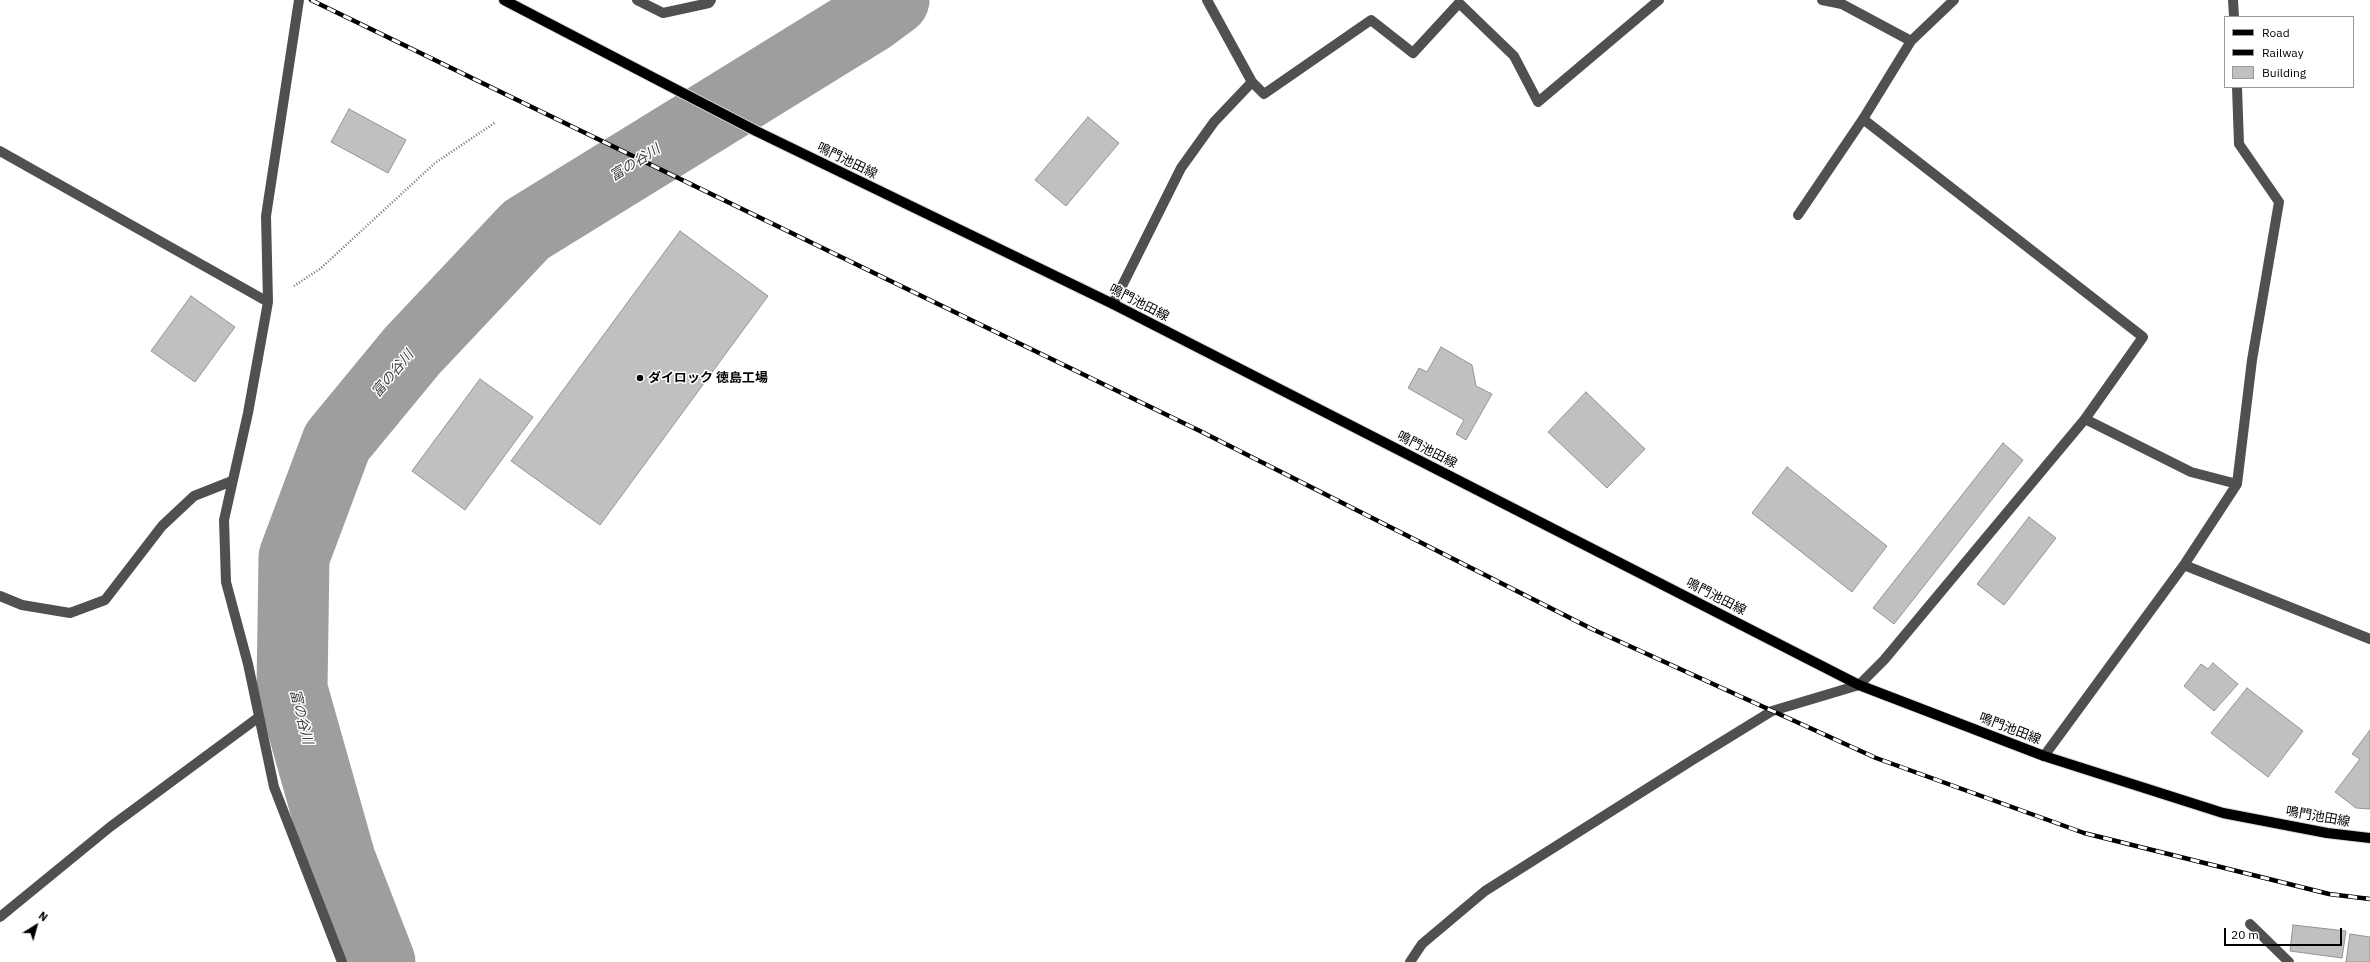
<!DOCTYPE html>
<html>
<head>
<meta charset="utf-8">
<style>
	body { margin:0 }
	#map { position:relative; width:2370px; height:962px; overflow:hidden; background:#fff; font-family:"IBM Plex Sans",sans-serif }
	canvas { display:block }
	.legend { position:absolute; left:2224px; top:16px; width:130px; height:72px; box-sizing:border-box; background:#fff; border:1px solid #999; margin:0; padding:5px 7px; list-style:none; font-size:12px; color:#000 }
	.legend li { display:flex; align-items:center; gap:8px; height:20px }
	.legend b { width:20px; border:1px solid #999 }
	.north { position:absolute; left:16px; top:906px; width:40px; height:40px; -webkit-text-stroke:3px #fff; paint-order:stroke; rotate:37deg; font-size:11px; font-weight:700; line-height:16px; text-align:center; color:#000 }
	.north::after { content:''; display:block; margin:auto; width:14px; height:18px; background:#000; clip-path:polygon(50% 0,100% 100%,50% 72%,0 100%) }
	.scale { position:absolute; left:2224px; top:928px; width:118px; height:18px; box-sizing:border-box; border:2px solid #000; border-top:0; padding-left:5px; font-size:12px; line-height:14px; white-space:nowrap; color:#000; -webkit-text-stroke:3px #fff; paint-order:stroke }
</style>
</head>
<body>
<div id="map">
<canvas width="2370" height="962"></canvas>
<ul class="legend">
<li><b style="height:5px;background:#000"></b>Road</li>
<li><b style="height:5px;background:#000"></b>Railway</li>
<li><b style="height:11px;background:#c0c0c0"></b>Building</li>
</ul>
<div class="north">N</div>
<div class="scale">20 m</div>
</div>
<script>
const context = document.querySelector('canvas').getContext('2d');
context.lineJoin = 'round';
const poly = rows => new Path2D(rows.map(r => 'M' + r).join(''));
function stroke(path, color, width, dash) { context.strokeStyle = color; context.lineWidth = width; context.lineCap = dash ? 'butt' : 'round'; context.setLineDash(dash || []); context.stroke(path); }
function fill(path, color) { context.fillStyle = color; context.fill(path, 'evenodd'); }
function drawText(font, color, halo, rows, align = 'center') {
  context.font = font + ' "IBM Plex Sans","Noto Sans JP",sans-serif'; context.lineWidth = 3; context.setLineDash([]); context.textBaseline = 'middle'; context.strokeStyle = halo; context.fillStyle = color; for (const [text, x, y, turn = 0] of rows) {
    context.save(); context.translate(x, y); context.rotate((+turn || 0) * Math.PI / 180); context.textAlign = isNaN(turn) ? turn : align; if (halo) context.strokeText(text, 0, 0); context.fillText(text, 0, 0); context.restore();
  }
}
stroke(poly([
	[380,962,340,859,292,689,294,557,337,442,412,351,526,230,871,17,894,0]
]), '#9e9e9e', 71);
const building = poly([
	[349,109,406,140,388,173,331,142,349,109],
	[1088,117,1119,143,1066,206,1035,180,1088,117],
	[680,231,768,296,600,525,511,461,680,231],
	[191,296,235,327,195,382,151,351,191,296],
	[1441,347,1472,365,1476,386,1492,394,1466,440,1456,434,1464,420,1408,388,1419,368,1427,372,1441,347],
	[480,379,533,417,465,510,412,471,480,379],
	[1586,392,1645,449,1607,488,1548,432,1586,392],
	[2003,443,2023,460,1894,624,1873,608,2003,443],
	[1787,467,1887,546,1852,592,1752,513,1787,467],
	[2029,517,2056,538,2004,605,1977,584,2029,517],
	[2213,663,2238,684,2214,711,2184,686,2201,664,2208,669,2213,663],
	[2247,688,2303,731,2268,777,2211,733,2247,688],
	[2370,730,2370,809,2356,808,2335,792,2360,759,2352,754,2370,730],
	[2293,925,2346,931,2342,958,2290,951,2293,925],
	[2350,934,2370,937,2370,962,2346,962,2350,934]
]);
fill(building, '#c0c0c0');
stroke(building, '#949494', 1);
const major = poly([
	[504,0,756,131,1113,304,1859,685,2044,756,2223,813,2327,833,2370,838]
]);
stroke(major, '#dbdbdb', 12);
stroke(poly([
	[294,286,321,268,435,163,496,122]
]), '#727272', 2.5, [1, 2]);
stroke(poly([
	[299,0,266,216,268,302,248,413,224,520,226,582,248,664,274,787,342,962],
	[637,0,663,13,709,3,711,0],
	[1822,0,1842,4,1911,41],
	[2233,0,2234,17],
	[1252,82,1264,94,1371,20,1413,53,1459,3,1514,56,1538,102,1659,0],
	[1863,119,2143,337,2085,419],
	[0,151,268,302],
	[1798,215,1863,119,1911,41,1954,0],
	[1113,304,1181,168,1214,122,1252,82,1207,0],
	[2184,565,2370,639],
	[0,596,22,605,70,613,105,600,162,526,194,496,232,481],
	[2044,756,2184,565,2237,484,2252,360,2279,202,2239,144,2237,87],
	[0,917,110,827,259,717],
	[2250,924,2289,962],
	[1410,962,1422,944,1485,891,1694,759,1772,711,1859,685,1884,660,2085,419,2191,472,2237,484]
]), '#505050', 10);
stroke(major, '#000', 10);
const rail = poly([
	[311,0,1200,431,1592,629,1876,758,2084,833,2329,894,2370,899]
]);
stroke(rail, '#000', 4.5);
stroke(rail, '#fff', 3, [9]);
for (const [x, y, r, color] of [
	[640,378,4,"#000"]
]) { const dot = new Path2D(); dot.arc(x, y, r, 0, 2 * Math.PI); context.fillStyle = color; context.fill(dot); stroke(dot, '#fff', 1.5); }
drawText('13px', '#000', '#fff', [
	["鳴門池田線",847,161,26],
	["鳴門池田線",1139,303,27],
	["鳴門池田線",1427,450,27],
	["鳴門池田線",1716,597,27],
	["鳴門池田線",2010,729,21],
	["鳴門池田線",2318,817,10]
]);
drawText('bold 13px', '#000', '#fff', [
	["ダイロック 徳島工場",648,378]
], 'left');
drawText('italic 14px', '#3f3f3f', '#fff', [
	["富の谷川",635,163,-32],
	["富の谷川",393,374,-50],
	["富の谷川",301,717,76]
]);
</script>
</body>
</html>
